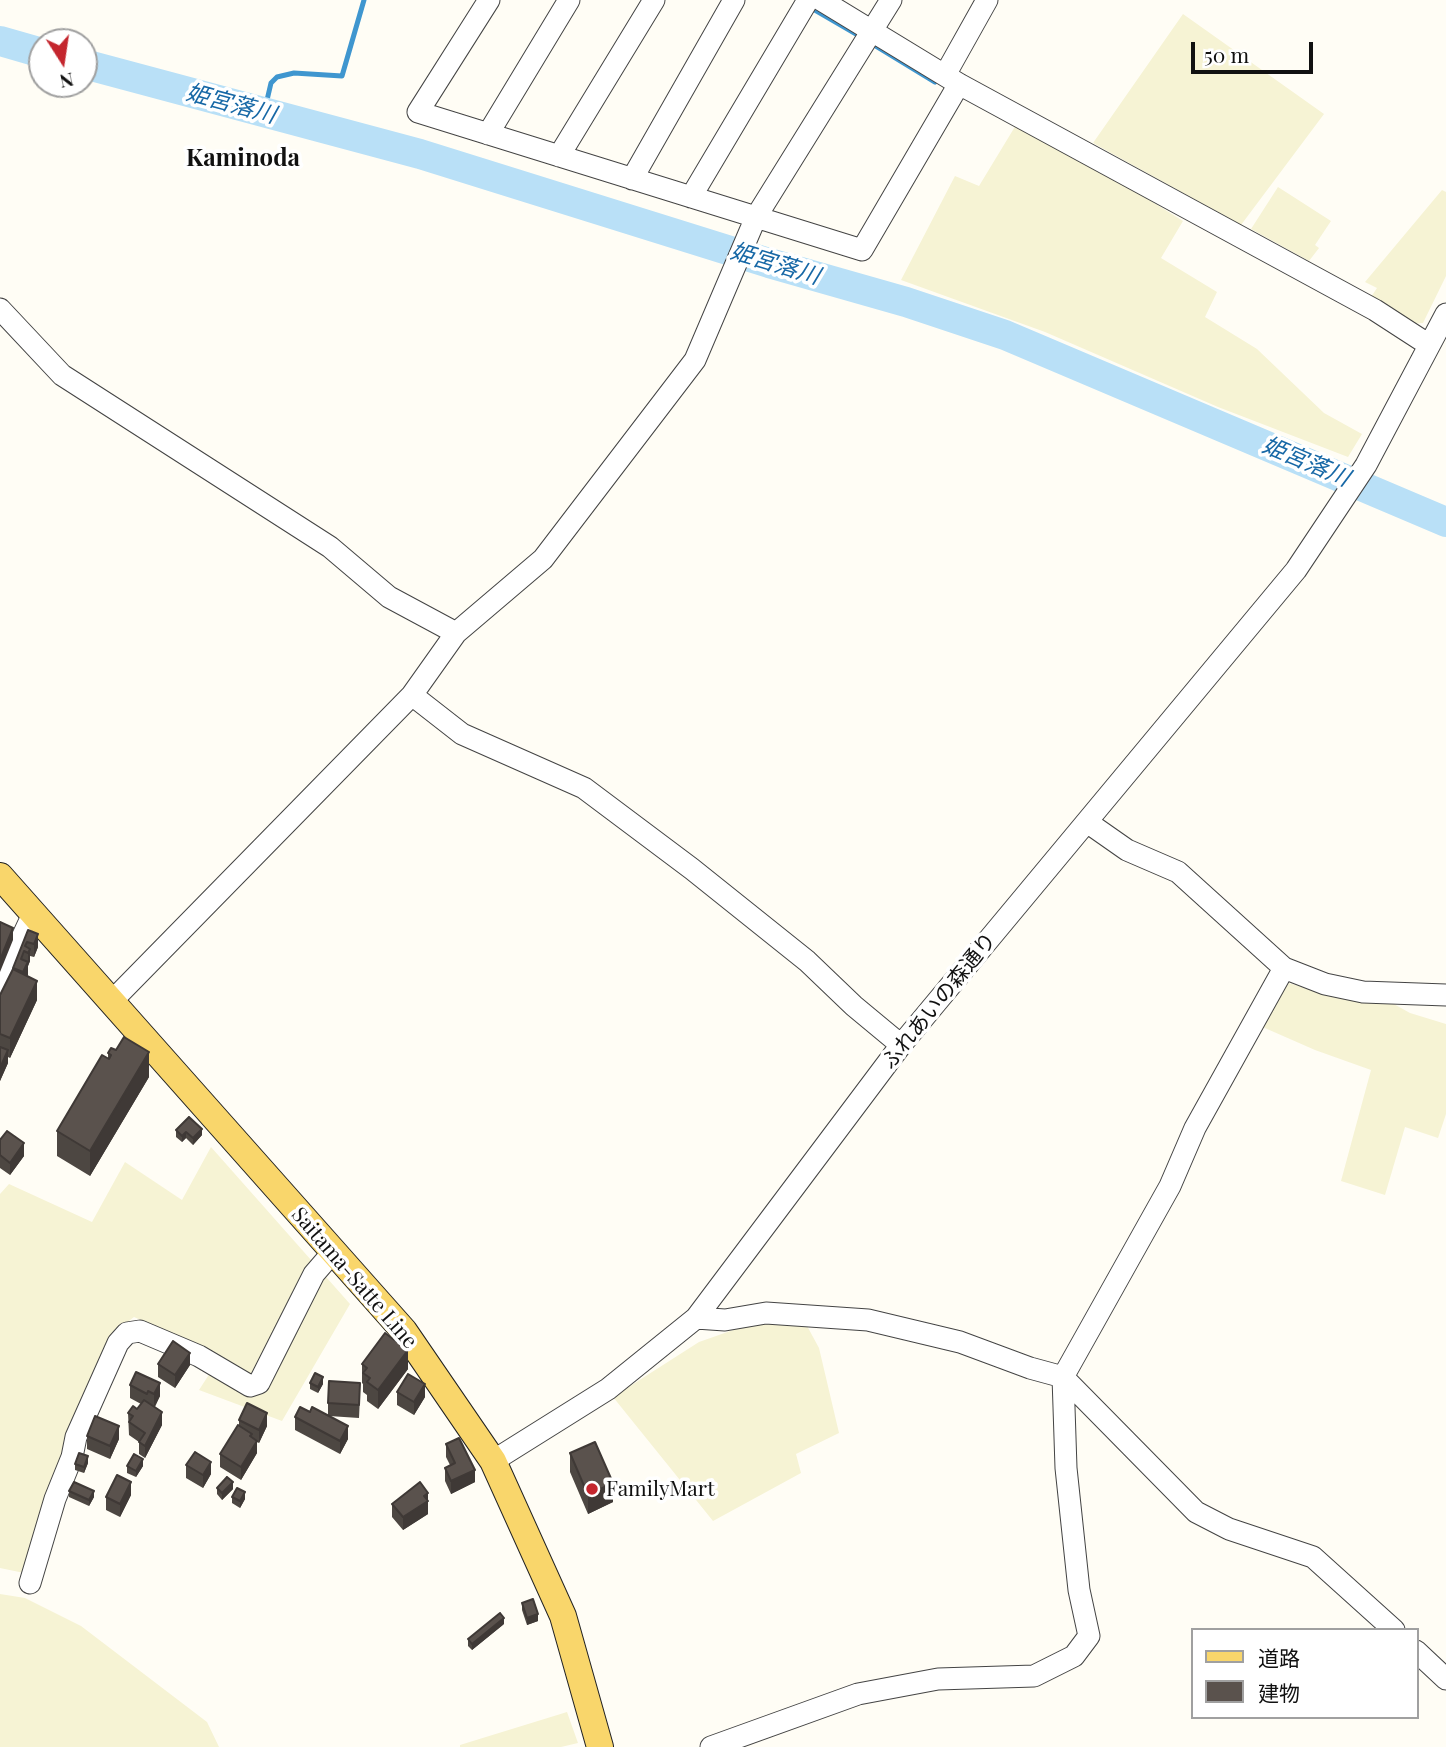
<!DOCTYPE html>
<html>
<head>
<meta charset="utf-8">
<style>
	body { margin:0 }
	#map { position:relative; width:1446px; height:1747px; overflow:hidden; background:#fffdf5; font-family:"Playfair Display","Noto Sans JP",serif }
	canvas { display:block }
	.legend { position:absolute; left:1191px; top:1628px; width:228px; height:91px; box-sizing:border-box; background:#fff; border:2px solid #a0a0a0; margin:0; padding:9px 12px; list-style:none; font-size:21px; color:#111 }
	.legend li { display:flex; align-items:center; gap:14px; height:35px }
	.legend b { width:35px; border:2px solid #a0a0a0 }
	.north { position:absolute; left:28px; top:28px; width:70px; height:70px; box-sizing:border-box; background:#fff; border:2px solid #a0a0a0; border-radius:50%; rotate:168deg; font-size:19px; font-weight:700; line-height:28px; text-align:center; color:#111 }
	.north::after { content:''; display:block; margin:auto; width:24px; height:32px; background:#c4262e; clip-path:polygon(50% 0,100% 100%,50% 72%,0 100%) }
	.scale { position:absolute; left:1191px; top:42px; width:122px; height:32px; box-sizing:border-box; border:4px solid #111; border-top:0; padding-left:9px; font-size:21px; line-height:24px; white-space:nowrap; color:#111; -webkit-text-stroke:5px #fff; paint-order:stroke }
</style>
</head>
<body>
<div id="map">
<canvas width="1446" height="1747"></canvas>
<ul class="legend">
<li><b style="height:9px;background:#f9d66b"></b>道路</li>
<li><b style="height:19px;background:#5a524d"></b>建物</li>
</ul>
<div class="north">N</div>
<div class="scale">50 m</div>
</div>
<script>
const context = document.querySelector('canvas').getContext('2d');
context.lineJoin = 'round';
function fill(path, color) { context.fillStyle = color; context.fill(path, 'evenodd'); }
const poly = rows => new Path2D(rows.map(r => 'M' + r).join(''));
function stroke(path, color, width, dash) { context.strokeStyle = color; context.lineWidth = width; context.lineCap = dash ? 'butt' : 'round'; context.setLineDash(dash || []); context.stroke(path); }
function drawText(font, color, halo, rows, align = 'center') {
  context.font = font + ' "Playfair Display","Noto Sans JP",serif'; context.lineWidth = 7; context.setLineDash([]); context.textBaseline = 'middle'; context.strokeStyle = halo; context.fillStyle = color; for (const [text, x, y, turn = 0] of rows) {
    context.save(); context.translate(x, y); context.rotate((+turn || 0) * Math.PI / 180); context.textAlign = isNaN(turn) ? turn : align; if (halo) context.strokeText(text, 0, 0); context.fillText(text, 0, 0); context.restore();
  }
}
fill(poly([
	[1183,14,1324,114,1241,225,1093,143],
	[1016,125,1127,186,1183,221,1161,258,1217,292,1205,317,1257,349,1324,413,1362,434,1348,457,1218,407,1045,332,901,280,955,176,979,186],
	[1278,187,1331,221,1315,245,1319,248,1309,261,1251,229],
	[1442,190,1446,192,1446,276,1423,323,1410,324,1371,297,1377,288,1365,282],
	[1285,982,1336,997,1392,1003,1410,1013,1446,1024,1446,1114,1438,1138,1405,1127,1385,1195,1341,1181,1371,1070,1315,1050,1258,1025],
	[211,1147,350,1304,282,1421,199,1390,221,1356,134,1317,120,1328,63,1461,24,1573,0,1568,0,1194,9,1184,92,1222,125,1162,182,1200],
	[756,1322,806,1324,819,1348,839,1433,796,1454,801,1473,713,1521,613,1397,699,1342],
	[0,1594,25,1598,81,1626,207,1722,219,1747,0,1747],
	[567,1712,578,1743,561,1747,460,1747,460,1745]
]), '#f6f3d4');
stroke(poly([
	[808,6,863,38],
	[871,43,935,82],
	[264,113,271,83,277,77,294,73,342,76,364,0]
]), '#3f96cf', 5);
stroke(poly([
	[0,41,42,53],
	[84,64,420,154,769,263,906,302,1005,335,1446,522]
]), '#b9e0f7', 30);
const minor = poly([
	[489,0,418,112,862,250,959,84],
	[821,0,959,84,1375,310,1429,345],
	[945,75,987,0],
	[488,134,569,0],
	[559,156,654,0],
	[632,179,734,0],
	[691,197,808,0],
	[0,309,62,375,330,547,389,597,456,633],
	[412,695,462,734,584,788,692,869,807,961,854,1006,901,1045],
	[1087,822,1127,850,1178,872,1284,968,1325,984,1363,992,1446,995],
	[0,985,33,914],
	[111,1002,412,695,456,633,543,559,695,360,756,217,891,0],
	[696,1318,725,1320,766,1313,868,1320,960,1342,1030,1368,1063,1377,1196,1512,1229,1529,1313,1557,1394,1630],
	[493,1461,608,1389,696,1318,901,1045,1296,570,1366,465,1446,314],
	[30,1583,55,1499,72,1457,76,1437,118,1343,127,1333,140,1331,199,1356,250,1386,259,1383,314,1274,333,1252],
	[1416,1651,1446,1679],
	[711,1747,858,1694,938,1679,1034,1676,1074,1656,1089,1636,1079,1590,1066,1468,1063,1377,1170,1186,1195,1128,1284,968]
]);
const major = poly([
	[0,876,404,1331,493,1461,563,1616,600,1747]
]);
stroke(minor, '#444', 23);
stroke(major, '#222', 28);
stroke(minor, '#fff', 21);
stroke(major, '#f9d66b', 26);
fill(poly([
	[28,930,38,947,34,957,30,956,30,961,28,966,27,976,37,1000,10,1058,8,1057,8,1063,0,1081,0,995,13,969],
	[108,1053,149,1077,90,1176,57,1156,57,1131,108,1059],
	[176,1130,202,1135,193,1145,186,1138,182,1142,176,1137],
	[0,1140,24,1156,10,1175,0,1168],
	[158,1364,190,1365,175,1388,158,1377],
	[362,1364,408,1369,378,1409,367,1401,367,1395,363,1392,363,1384,362,1383],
	[310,1383,323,1384,318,1393,310,1389],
	[130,1385,160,1396,155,1407,162,1425,145,1458,139,1454,139,1442,129,1435,128,1413,137,1409,141,1404,130,1398],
	[397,1392,425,1397,414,1415,397,1405],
	[360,1396,359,1418,329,1416,348,1439,340,1454,295,1430,295,1417,310,1412,328,1416,328,1403],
	[239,1420,267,1426,259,1443,257,1442,257,1453,241,1480,220,1467,220,1454,239,1425],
	[87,1436,119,1439,110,1459,87,1449],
	[446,1444,475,1482,451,1494,445,1481,445,1468,450,1465,446,1457],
	[570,1453,613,1502,588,1514,570,1472],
	[88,1463,84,1473,75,1470,75,1464],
	[186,1465,211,1474,203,1488,186,1478],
	[127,1466,143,1466,136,1477,127,1473],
	[217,1488,233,1489,222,1500,217,1494],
	[69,1491,94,1497,89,1506,69,1497],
	[428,1493,428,1514,403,1530,392,1517,392,1504],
	[131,1495,120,1517,106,1510,106,1497],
	[232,1497,245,1499,240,1508,232,1503],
	[522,1603,538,1621,527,1625,522,1610],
	[504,1624,472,1650,468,1646,468,1639]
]), '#4d4742');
fill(poly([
	[13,928,13,940,0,972,0,960],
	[38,934,38,947,34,957,34,944],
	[30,949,30,961,28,966,28,953],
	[28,962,28,975,23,985,23,972],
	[37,981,37,1000,10,1058,10,1038],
	[8,1050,8,1063,0,1081,0,1068],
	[149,1052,149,1077,90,1176,90,1151],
	[202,1129,202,1135,193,1145,193,1138],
	[186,1132,186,1138,182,1142,182,1136],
	[24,1143,24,1156,10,1175,10,1163],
	[408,1350,408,1369,378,1409,378,1390],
	[190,1353,190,1365,175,1388,175,1375],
	[323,1377,323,1384,318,1393,318,1387],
	[160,1383,160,1396,154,1407,154,1394],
	[425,1384,425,1397,414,1415,414,1402],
	[162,1412,162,1425,145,1458,145,1446],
	[267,1413,267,1426,259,1443,259,1430],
	[119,1426,119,1439,110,1459,110,1446],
	[348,1426,348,1439,340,1454,340,1441],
	[257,1441,257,1453,241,1480,241,1467],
	[88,1456,88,1463,84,1473,84,1467],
	[143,1459,143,1466,136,1477,136,1471],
	[211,1462,211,1474,203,1488,203,1475],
	[475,1470,475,1482,451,1494,451,1481],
	[131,1482,131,1495,120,1517,120,1504],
	[233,1482,233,1489,222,1500,222,1493],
	[613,1483,613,1502,588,1514,588,1495],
	[94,1491,94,1497,89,1506,89,1500],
	[245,1492,245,1499,240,1508,240,1501],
	[428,1493,428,1514,403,1530,403,1517],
	[538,1614,538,1621,527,1625,527,1618],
	[504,1618,504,1624,472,1650,472,1644]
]), '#3f3936');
const building = poly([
	[0,922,13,928,0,960,0,922],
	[28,930,38,934,34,944,27,942,25,946,30,949,28,953,24,951,21,959,28,962,23,972,13,968,28,930],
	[13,969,37,981,10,1038,0,1034,0,995,13,969],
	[124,1037,149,1052,90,1151,57,1131,102,1055,109,1059,111,1055,108,1053,111,1048,116,1050,124,1037],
	[0,1047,8,1050,0,1068,0,1047],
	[189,1117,202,1129,193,1138,186,1132,182,1136,176,1130,189,1117],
	[7,1131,24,1143,10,1163,0,1155,0,1140,7,1131],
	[385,1333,408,1350,378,1390,367,1382,370,1378,363,1373,367,1368,362,1364,385,1333],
	[173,1341,190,1353,175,1375,158,1364,173,1341],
	[136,1372,160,1383,154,1394,148,1391,147,1394,130,1385,136,1372],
	[315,1373,323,1377,318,1387,310,1383,315,1373],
	[408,1374,425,1384,414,1402,397,1392,408,1374],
	[329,1381,360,1383,359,1405,328,1403,329,1381],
	[144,1400,162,1412,145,1446,139,1442,145,1433,129,1422,133,1416,128,1413,133,1406,137,1409,144,1400],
	[247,1403,267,1413,259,1430,239,1420,247,1403],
	[300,1407,310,1412,312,1407,348,1426,340,1441,295,1417,300,1407],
	[95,1416,119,1426,110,1446,87,1436,95,1416],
	[238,1425,252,1434,250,1436,257,1441,241,1467,220,1454,238,1425],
	[459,1438,475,1470,451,1481,445,1468,455,1463,446,1444,459,1438],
	[595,1442,613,1483,588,1495,570,1453,595,1442],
	[195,1452,211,1462,203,1475,186,1465,195,1452],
	[79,1453,88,1456,84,1467,75,1464,79,1453],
	[134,1454,143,1459,136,1471,127,1466,134,1454],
	[117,1475,131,1482,120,1504,106,1497,117,1475],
	[227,1477,233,1482,222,1493,217,1488,227,1477],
	[74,1482,94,1491,89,1500,69,1491,74,1482],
	[420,1482,428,1493,424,1496,428,1501,403,1517,392,1504,420,1482],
	[237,1488,245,1492,240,1501,232,1497,237,1488],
	[533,1599,538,1614,527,1618,522,1603,533,1599],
	[500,1613,504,1618,472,1644,468,1639,500,1613]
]);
fill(building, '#5a524d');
stroke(building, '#3f3936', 2);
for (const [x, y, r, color] of [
	[592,1489,7,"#c4262e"]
]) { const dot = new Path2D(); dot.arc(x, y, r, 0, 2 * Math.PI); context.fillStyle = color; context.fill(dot); stroke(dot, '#fff', 2.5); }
drawText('21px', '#111', '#fff', [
	["ふれあいの森通り",939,1001,-51],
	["Saitama-Satte Line",354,1278,49]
]);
drawText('21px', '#111', '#fff', [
	["FamilyMart",606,1489]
], 'left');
drawText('italic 23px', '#1768a6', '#fff', [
	["姫宮落川",231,104,15],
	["姫宮落川",775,264,17],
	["姫宮落川",1306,462,23]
]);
drawText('bold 24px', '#111', '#fff', [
	["Kaminoda",243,159]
]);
</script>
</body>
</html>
